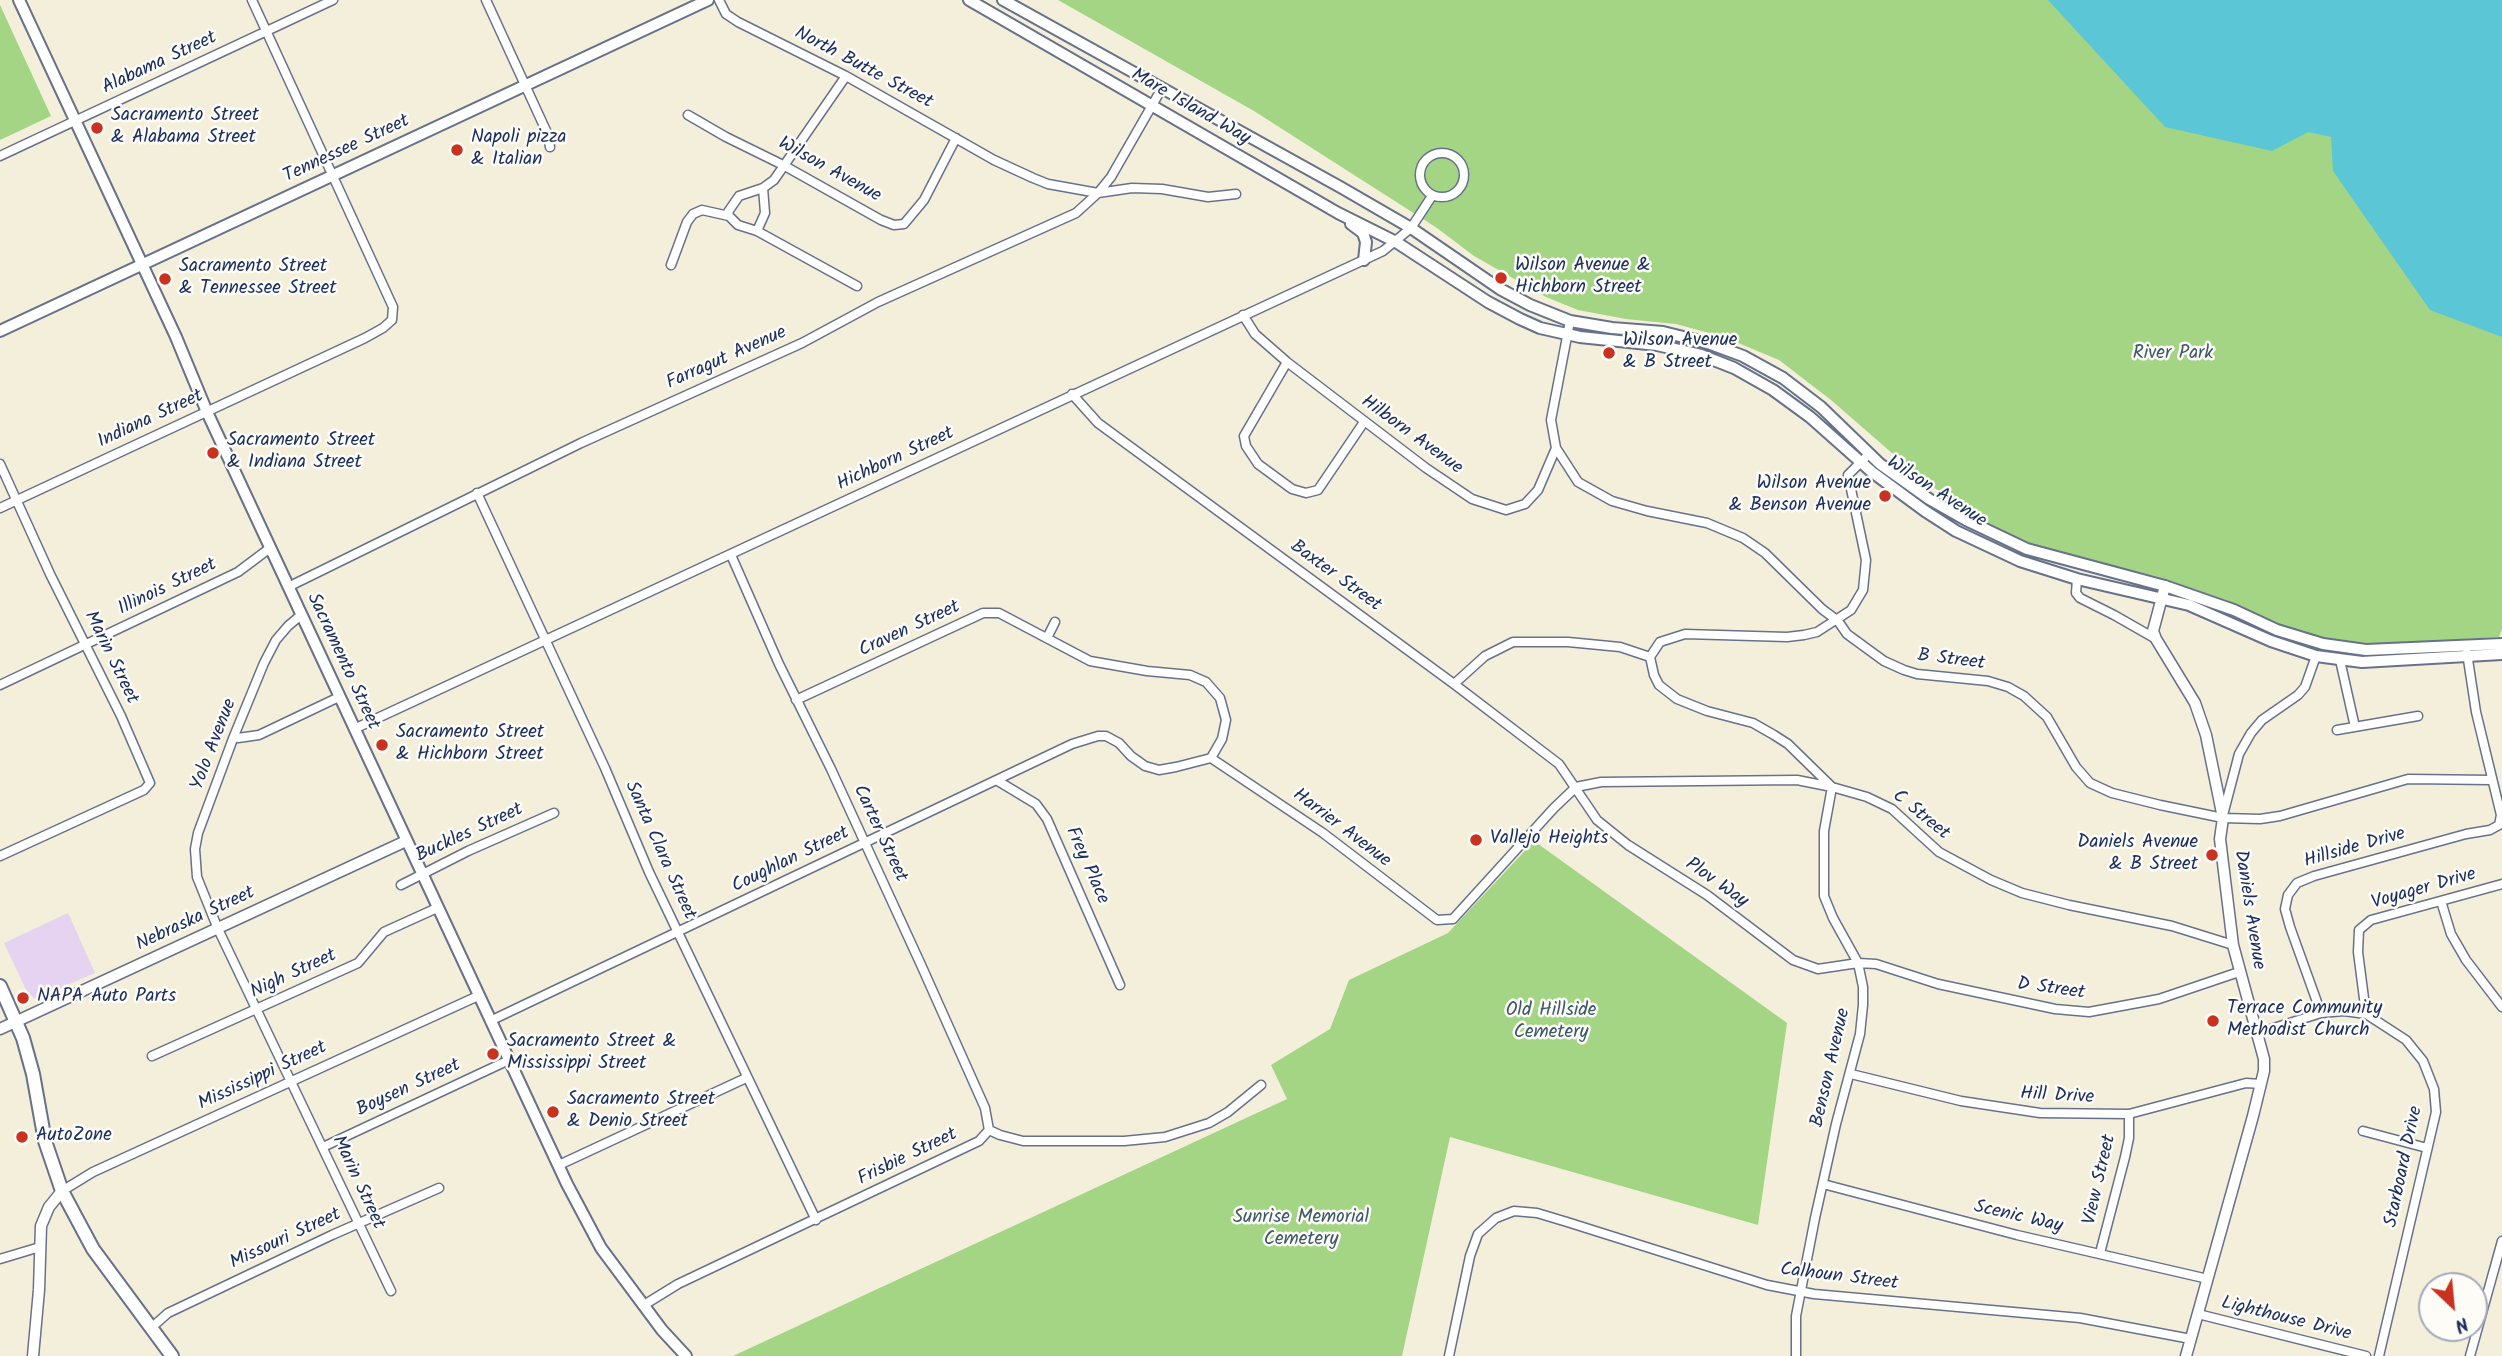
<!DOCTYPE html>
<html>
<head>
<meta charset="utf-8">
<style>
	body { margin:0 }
	#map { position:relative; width:2502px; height:1356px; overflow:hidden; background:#f3efdb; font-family:Kalam,sans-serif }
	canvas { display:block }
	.north { position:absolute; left:2418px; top:1272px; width:70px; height:70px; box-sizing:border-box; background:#fdfcf7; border:2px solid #a3aaba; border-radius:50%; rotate:154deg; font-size:19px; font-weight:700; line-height:28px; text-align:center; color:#1b2f5e }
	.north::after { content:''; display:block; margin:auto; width:24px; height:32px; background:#c8321e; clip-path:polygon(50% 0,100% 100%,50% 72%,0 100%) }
</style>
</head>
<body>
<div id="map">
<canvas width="2502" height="1356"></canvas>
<div class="north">N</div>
</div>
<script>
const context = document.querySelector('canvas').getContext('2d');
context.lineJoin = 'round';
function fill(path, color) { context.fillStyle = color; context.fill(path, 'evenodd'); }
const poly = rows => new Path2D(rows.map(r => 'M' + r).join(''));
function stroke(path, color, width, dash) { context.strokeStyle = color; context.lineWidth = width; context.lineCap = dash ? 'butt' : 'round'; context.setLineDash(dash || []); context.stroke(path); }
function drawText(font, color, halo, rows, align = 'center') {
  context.font = font + ' Kalam,sans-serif'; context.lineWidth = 5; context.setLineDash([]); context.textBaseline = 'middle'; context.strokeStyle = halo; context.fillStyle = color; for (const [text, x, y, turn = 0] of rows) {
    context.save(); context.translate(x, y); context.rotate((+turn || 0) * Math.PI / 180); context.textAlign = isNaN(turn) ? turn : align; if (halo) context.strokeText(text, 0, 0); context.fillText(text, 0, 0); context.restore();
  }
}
fill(poly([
	[68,913,95,973,36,999,28,994,4,943]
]), '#e5d3f1');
fill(poly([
	[1058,0,2081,0,2327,129,2502,330,2502,629,2499,637,2369,645,2330,639,2279,626,2226,600,2159,577,2038,547,1980,522,1916,474,1831,400,1779,360,1724,337,1676,324,1626,319,1578,310,1546,297,1474,256,1437,228,1254,111],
	[0,5,51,116,0,140],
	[1534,841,1787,1023,1758,1225,1450,1137,1402,1356,733,1356,1287,1099,1271,1065,1330,1029,1349,980,1448,933]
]), '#a3d584');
fill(poly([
	[2048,0,2502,0,2502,337,2430,310,2333,171,2331,137,2308,132,2272,151,2165,127]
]), '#5bc6d5');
const minor = poly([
	[486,0,548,135,550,147],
	[719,0,726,14,738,22,846,76,994,160,1033,178,1048,184,1098,193,1132,188,1162,189,1208,197,1236,194],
	[688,115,726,137,783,165,881,220,894,225,904,224,924,200,956,138],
	'1420 175a22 22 0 1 1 44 0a22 22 0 1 1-44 0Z',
	[0,156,333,0],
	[729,216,728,212,739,196,763,188,774,180,846,76],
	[729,216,738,225,757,231,857,286],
	[757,231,765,213,763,188],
	[671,265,687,222,693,214,702,210,729,216],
	[1243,315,1255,334,1287,362,1426,468,1472,499,1506,510,1525,504,1538,490,1556,448],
	[1570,321,1551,420,1556,448,1578,482,1612,501,1647,511,1707,523,1743,538,1765,553,1822,609,1838,621,1847,634,1884,661,1904,670,1917,674,1988,681,2008,687,2024,696,2047,717,2076,767,2090,783,2112,793,2160,805,2223,818,2260,819,2280,816,2408,779,2492,780],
	[1287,362,1244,436,1246,446,1258,464,1292,489,1306,493,1318,490,1364,422],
	[1072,394,1098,423,1454,684,1559,764,1597,820,1628,845,1707,895,1793,960,1818,969,1858,963,1876,964,1938,984,2055,1009,2089,1012,2159,999,2239,972],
	[0,464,50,574,121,716,150,783,144,790,0,856],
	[477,493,605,768,649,872,816,1220],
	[0,508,365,338,383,328,392,320,393,307,252,0],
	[731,555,779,664,831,769,922,967,985,1108,989,1130],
	[2077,579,2076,593,2080,598,2114,615,2156,639],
	[288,587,581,443,802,343,878,302,1076,213,1098,193,1111,177,1162,88],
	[301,615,288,626,276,640,264,663,234,736,198,833,195,849,197,877,218,929,391,1291],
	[1047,638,1055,622],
	[2340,660,2355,727],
	[1454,684,1485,656,1513,642,1568,642,1620,647,1650,657],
	[0,685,238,572,270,548],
	[354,729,1383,251,1411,228,1432,196],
	[2337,730,2418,716],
	[234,736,238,738,259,735,339,697],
	[1211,758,1323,833,1437,920,1453,919,1554,808,1576,787],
	[998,781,1036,804,1047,819,1120,985],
	[1576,787,1601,782,1797,780,1832,787,1867,797,1892,809,1939,852,1991,880,2022,893,2069,905,2172,926,2233,945],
	[1832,787,1788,744,1774,735,1753,723,1707,711,1677,699,1659,685,1654,675,1650,657,1660,642,1685,634,1787,637,1804,635,1817,632,1851,610,1863,590,1866,560,1848,475,1865,458],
	[2223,815,2239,754,2251,733,2262,720,2298,695,2305,687,2316,656],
	[401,885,468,851,554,813],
	[2441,901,2451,934,2466,960,2502,1007],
	[2321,1013,2290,927,2285,909,2288,895,2297,883,2314,876,2466,834,2490,830,2499,825,2501,815,2476,712,2467,653],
	[2366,1014,2358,952,2359,930,2371,920,2502,884],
	[490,1021,1072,744,1098,736,1106,736,1119,743,1131,756,1145,766,1159,770,1176,767,1211,758,1222,739,1226,720,1220,698,1206,682,1190,675,1147,671,1090,661,999,613,983,613,796,700],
	[2258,1033,2321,1013,2344,1011,2366,1014,2406,1040,2423,1061,2434,1089,2436,1112,2379,1356],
	[152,1056,358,963,384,932,437,908],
	[1851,1074,1961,1101,2040,1113,2129,1114,2246,1083,2261,1084],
	[989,1130,1000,1135,1023,1141,1124,1141,1165,1137,1209,1123,1228,1112,1261,1085],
	[2363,1131,2427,1148],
	[323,1147,509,1060],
	[559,1165,746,1078],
	[1823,1184,2017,1235,2208,1279],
	[62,1191,93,1172,478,996],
	[2100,1253,2125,1157,2129,1138,2129,1114],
	[0,1259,40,1247],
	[644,1305,678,1284,979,1141,989,1130],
	[2198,1314,2366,1356],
	[151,1328,168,1313,332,1235,439,1188],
	[1449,1356,1470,1256,1478,1234,1496,1218,1514,1211,1537,1213,1567,1222,1767,1285,1814,1294,2080,1318,2191,1339],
	[1796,1356,1796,1316,1815,1218,1836,1124,1860,1034,1863,1005,1863,987,1858,963,1833,918,1824,896,1824,831,1832,787],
	[2470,1356,2502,1241]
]);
const tertiary = poly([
	[2165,586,2153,631,2156,639,2195,703,2206,735,2223,818,2220,839,2233,945,2264,1059,2264,1071,2253,1116,2186,1356],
	[0,1029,406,841],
	[33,1356,39,1290,41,1226,49,1207,62,1191]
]);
const secondary = poly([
	[19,0,176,337,207,412,567,1184,601,1248,662,1330,686,1356],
	[969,0,1338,213,1396,242,1488,302,1520,319,1540,328,1580,337,1657,345,1701,355,1734,368,1773,390,1810,417,1872,472,1925,511,1956,531,2020,561,2077,579,2189,605,2271,641,2316,656,2362,662,2502,654],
	[1003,0,1342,188,1411,228,1500,289,1530,305,1570,321,1612,328,1663,332,1708,343,1743,356,1783,378,1821,407,1880,464,1929,499,1966,520,2027,549,2165,586,2234,610,2277,630,2323,644,2366,650,2502,644],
	[1351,224,1363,233,1366,242,1364,260],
	[0,331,708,0]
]);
const primary = poly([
	[0,986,23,1038,33,1074,45,1141,62,1191,93,1249,172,1356]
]);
stroke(minor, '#67728a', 11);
stroke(tertiary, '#67728a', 13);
stroke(secondary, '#67728a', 14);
stroke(primary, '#67728a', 16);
stroke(minor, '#fff', 8);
stroke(tertiary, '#fff', 10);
stroke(secondary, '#fff', 10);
stroke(primary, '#fff', 12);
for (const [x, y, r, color] of [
	[97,128,7,"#c8321e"],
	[457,150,7,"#c8321e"],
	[1501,278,7,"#c8321e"],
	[165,279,7,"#c8321e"],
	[1609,353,7,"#c8321e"],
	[213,453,7,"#c8321e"],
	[1885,496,7,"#c8321e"],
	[382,745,7,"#c8321e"],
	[1476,840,7,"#c8321e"],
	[2212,855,7,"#c8321e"],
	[23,998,7,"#c8321e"],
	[2213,1021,7,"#c8321e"],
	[493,1054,7,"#c8321e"],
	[553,1112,7,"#c8321e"],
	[22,1137,7,"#c8321e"]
]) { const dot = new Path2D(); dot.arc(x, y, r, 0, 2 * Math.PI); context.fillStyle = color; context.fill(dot); stroke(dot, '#fdfcf7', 2.5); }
drawText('19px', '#1b2f5e', '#fdfcf7', [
	["Alabama Street",160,64,-25],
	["North Butte Street",863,69,28],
	["Mare Island Way",1190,108,30],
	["Tennessee Street",347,150,-25],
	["Wilson Avenue",829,171,29],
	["Farragut Avenue",727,359,-24],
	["Indiana Street",151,420,-25],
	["Hilborn Avenue",1411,436,36],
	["Hichborn Street",896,460,-25],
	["Wilson Avenue",1936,493,33],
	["Baxter Street",1335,577,36],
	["Illinois Street",168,588,-26],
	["Craven Street",910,630,-25],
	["Marin Street",110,658,64],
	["B Street",1951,661,7],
	["Sacramento Street",342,662,65],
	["Yolo Avenue",215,745,-69],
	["C Street",1920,816,39],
	["Harrier Avenue",1341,829,37],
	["Buckles Street",470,834,-25],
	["Carter Street",879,834,65],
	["Hillside Drive",2355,849,-16],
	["Santa Clara Street",659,851,66],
	["Coughlan Street",791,861,-26],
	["Frey Place",1086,866,66],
	["Plov Way",1716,884,35],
	["Voyager Drive",2424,890,-16],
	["Daniels Avenue",2248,910,81],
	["Nebraska Street",196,920,-25],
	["Nigh Street",294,975,-25],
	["D Street",2051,990,8],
	["Benson Avenue",1832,1068,-77],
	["Mississippi Street",263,1077,-25],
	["Boysen Street",409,1089,-25],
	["Hill Drive",2057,1097,3],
	["Frisbie Street",908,1158,-26],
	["Starboard Drive",2405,1167,-78],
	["View Street",2101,1180,-77],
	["Marin Street",357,1183,65],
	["Scenic Way",2018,1218,13],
	["Missouri Street",286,1240,-25],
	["Calhoun Street",1839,1278,7],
	["Lighthouse Drive",2286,1320,14]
]);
drawText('19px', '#1b2f5e', '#fdfcf7', [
	["Sacramento Street",111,117],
	["& Alabama Street",111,139],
	["Napoli pizza",471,139],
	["& Italian",471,161],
	["Wilson Avenue &",1515,267],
	["Hichborn Street",1515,289],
	["Sacramento Street",179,268],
	["& Tennessee Street",179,290],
	["Wilson Avenue",1623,342],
	["& B Street",1623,364],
	["Sacramento Street",227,442],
	["& Indiana Street",227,464],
	["Wilson Avenue",1871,485,"right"],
	["& Benson Avenue",1871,507,"right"],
	["Sacramento Street",396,734],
	["& Hichborn Street",396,756],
	["Vallejo Heights",1490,840],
	["Daniels Avenue",2198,844,"right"],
	["& B Street",2198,866,"right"],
	["NAPA Auto Parts",37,998],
	["Terrace Community",2227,1010],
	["Methodist Church",2227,1032],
	["Sacramento Street &",507,1043],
	["Mississippi Street",507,1065],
	["Sacramento Street",567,1101],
	["& Denio Street",567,1123],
	["AutoZone",36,1137]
], 'left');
drawText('19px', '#3d5868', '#fdfcf7', [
	["River Park",2173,355],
	["Old Hillside",1551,1012],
	["Cemetery",1551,1034],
	["Sunrise Memorial",1301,1219],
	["Cemetery",1301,1241]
]);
</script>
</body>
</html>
